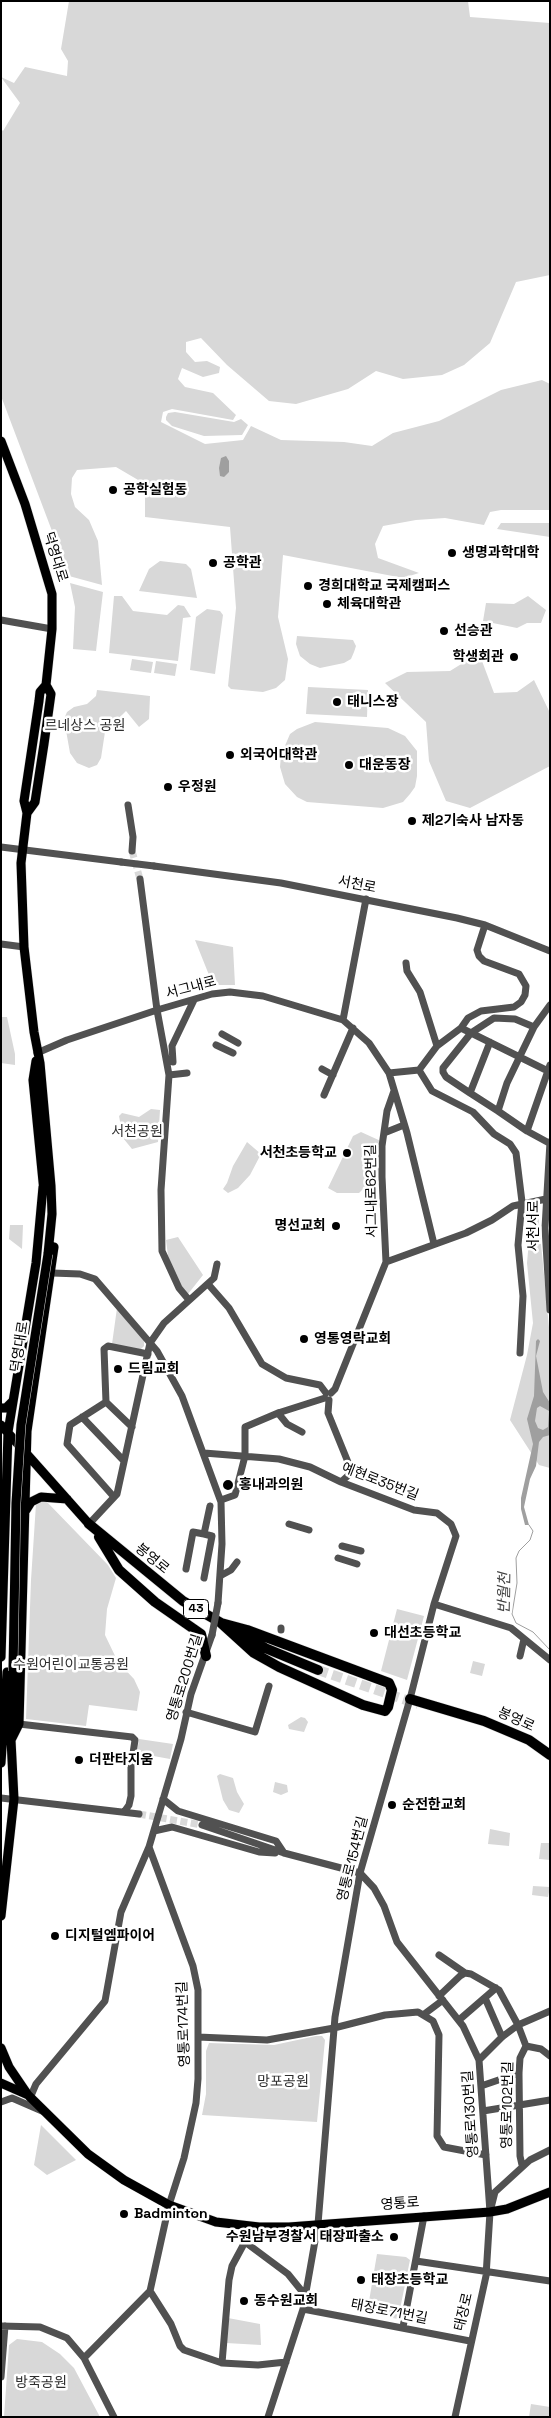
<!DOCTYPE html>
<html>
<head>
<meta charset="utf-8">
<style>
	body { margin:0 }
	#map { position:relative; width:551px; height:2418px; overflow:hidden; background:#fff; font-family:"Space Grotesk",sans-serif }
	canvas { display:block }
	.frame { position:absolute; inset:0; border:2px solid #000; pointer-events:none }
</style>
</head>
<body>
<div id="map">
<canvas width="551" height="2418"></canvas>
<div class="frame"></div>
</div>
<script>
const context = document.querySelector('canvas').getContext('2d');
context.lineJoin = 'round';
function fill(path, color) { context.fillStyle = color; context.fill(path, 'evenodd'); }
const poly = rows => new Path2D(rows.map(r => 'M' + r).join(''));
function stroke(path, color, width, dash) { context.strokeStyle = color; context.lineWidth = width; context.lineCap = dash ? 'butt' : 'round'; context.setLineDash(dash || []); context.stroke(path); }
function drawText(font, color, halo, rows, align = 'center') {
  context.font = font + ' "Space Grotesk","Noto Sans KR",sans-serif'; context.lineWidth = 5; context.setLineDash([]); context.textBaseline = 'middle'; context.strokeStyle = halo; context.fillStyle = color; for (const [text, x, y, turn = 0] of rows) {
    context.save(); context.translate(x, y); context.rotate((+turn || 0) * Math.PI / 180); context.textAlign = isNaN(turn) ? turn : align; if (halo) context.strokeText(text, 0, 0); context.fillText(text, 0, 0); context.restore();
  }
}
fill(poly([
	[69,1,468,1,470,17,550,23,550,275,516,282,490,343,464,365,442,375,403,379,376,371,348,389,296,404,269,401,227,365,201,338,186,342,186,352,195,362,207,361,220,367,219,373,203,377,182,368,178,379,185,387,213,393,236,415,233,420,172,409,163,412,161,422,205,444,243,440,251,426,281,440,344,442,372,446,393,433,439,421,501,390,542,380,550,384,550,510,501,510,490,512,484,525,445,518,416,520,383,526,375,544,378,558,419,573,403,578,283,555,278,617,288,659,285,680,276,688,263,692,231,689,228,686,236,608,230,527,145,517,145,484,116,467,77,470,72,478,71,494,75,507,89,520,98,541,102,585,69,576,1,396,1,129,3,131,20,103,1,77,14,83,25,67,67,76,68,61,61,49],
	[175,412,234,422,241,419,248,425,242,435,204,436,172,426,166,420,166,417,168,413],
	[501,523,550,523,550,537,497,529],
	[160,561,186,564,191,569,197,598,139,591,149,569],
	[70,583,103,592,96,651,73,649,75,607],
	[114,596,122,596,133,611,167,615,178,605,184,606,191,617,183,618,178,661,109,653],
	[528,596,546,610,541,623,527,623,517,628,483,621,486,603,514,604],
	[207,609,220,611,223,615,215,674,190,670,196,617],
	[297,636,353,640,356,646,354,652,351,659,344,663,320,668,310,664,300,656,296,644],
	[479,653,494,693,517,692,534,680,550,713,550,766,470,808,446,801,429,761,426,722,385,683,407,672,450,671],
	[132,659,153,662,151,673,130,670],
	[156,661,177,664,175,676,154,673],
	[308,687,368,690,367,717,306,714],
	[97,690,150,696,149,719,139,727,126,711,105,732,101,758,97,765,89,768,77,763,70,753,64,719,67,712,74,707,87,704,96,696],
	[315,722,388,728,405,736,417,751,417,776,415,787,410,794,403,802,383,808,307,802,297,797,285,784,280,767,281,755,290,734,297,729],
	[195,940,233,947,235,985,213,985],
	[1,1017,7,1017,15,1054,15,1065,1,1063],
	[151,1109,160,1110,158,1142,132,1149,123,1138,119,1116,122,1113,139,1117],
	[361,1132,383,1142,382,1163,374,1178,359,1193,337,1193,328,1188,353,1136],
	[247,1142,261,1154,250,1175,238,1188,228,1193,223,1189,227,1183,233,1166],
	[532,1207,538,1212,550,1338,550,1468,539,1465,510,1420,527,1355,533,1323,527,1263],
	[10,1225,23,1225,22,1249,9,1239],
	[178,1237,203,1275,188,1294,177,1281,168,1256,166,1240],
	[117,1308,144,1338,144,1346,140,1350,112,1344],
	[39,1502,47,1502,108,1565,116,1578,107,1609,105,1635,118,1662,134,1679,140,1692,137,1711,89,1705,86,1726,26,1719,31,1580,36,1504],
	[397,1609,424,1616,407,1680,381,1671],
	[473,1661,485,1664,482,1676,470,1673],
	[301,1717,305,1718,308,1722,304,1732,289,1729,288,1725],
	[139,1739,173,1744,170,1759,137,1753],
	[220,1774,233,1778,237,1792,244,1804,239,1813,229,1810,223,1800,217,1776],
	[275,1782,287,1785,288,1792,281,1795,273,1792],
	[490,1829,510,1833,509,1846,488,1844],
	[541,1843,550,1843,550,1860,539,1859],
	[533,1886,550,1887,548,1897,532,1895],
	[316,2036,322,2036,325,2040,317,2122,202,2115,206,2094,206,2051,209,2043,274,2045],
	[41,2125,76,2160,47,2175,34,2165],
	[377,2254,406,2257,410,2260,398,2319,367,2313],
	[228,2318,260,2324,261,2345,226,2343],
	[17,2339,42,2342,60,2354,74,2368,100,2417,4,2417,9,2345],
	[531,2404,550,2407,550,2417,529,2417]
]), '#d8d8d8');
fill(poly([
	[226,456,229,461,229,472,224,477,220,476,219,468,221,458],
	[538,1339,540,1341,536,1356,538,1366,543,1392,550,1403,550,1435,543,1437,539,1442,536,1466,530,1479,524,1507,529,1525,525,1525,521,1509,521,1498,533,1444,527,1419,534,1396,536,1341],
	[540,1406,549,1411,548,1427,543,1430,538,1428,535,1421,537,1408]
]), '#9f9f9f');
stroke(poly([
	[529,1525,533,1531,530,1540,519,1551,516,1558,517,1583,512,1614,516,1623,533,1632,550,1650]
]), '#9f9f9f', 1);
stroke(poly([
	[132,851,140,879],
	[139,1814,202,1825]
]), '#d9d9d9', 7, [7, 3.5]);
stroke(poly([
	[318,1670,418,1704]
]), '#d9d9d9', 10, [10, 5]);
const major = poly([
	[1,441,25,504,52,594,52,629,46,685,40,692,39,701,24,801,27,813,21,863,24,947,34,1032,40,1063,51,1186,52,1214,48,1254],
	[27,813,35,802,44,744,51,694,46,685],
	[36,1061,33,1080,44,1192],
	[1,1408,6,1408,13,1401],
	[1,1425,89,1524],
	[26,1510,31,1502,41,1497,67,1499],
	[1,1657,8,1432,36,1263,43,1187],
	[11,1740,19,1724,27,1431,54,1247],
	[1,1763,7,1672],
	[1,1916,14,1799,11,1740,13,1671],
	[1,2048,9,2067,28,2095],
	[1,2083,28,2095,88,2154,124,2180,169,2205,216,2222,259,2227,289,2227,490,2212,507,2209,550,2192]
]);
const highway = poly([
	[89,1524,183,1601,223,1624],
	[99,1537,119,1570,155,1602,201,1634,206,1656],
	[221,1623,247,1630,389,1683,392,1690,388,1707,385,1711,363,1705,279,1667,254,1653,221,1623],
	[237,1633,265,1648,318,1670],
	[410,1699,484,1721,529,1740,550,1755]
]);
stroke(major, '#dbdbdb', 10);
stroke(highway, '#dbdbdb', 11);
stroke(poly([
	[1,620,52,629],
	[128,805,133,837,132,851],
	[1,847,121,862],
	[154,866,281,883,457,918,485,925,550,951],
	[140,879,157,1010,169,1075,161,1190,162,1251,179,1288,189,1300],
	[1,944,24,947],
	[406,963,407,971,420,992,437,1046],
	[343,1020,366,899],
	[534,1027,550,1005],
	[461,1028,550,1072],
	[222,1034,238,1043],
	[216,1045,233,1053],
	[37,1053,67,1040,157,1010,212,994,230,992,263,996,343,1020,369,1043,389,1073,407,1133,434,1244],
	[173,1062,172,1046,194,1000],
	[322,1069,333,1075],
	[419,1070,432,1091,473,1112,494,1134,510,1144,516,1153,522,1202,518,1245,523,1296,520,1353],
	[389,1073,419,1070,437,1046,461,1028,468,1018,481,1011,514,1007,521,1002,525,995,526,986,519,974,484,961,479,956,477,950,485,925],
	[169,1075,187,1073],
	[470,1093,446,1077,443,1072,443,1068,471,1033,494,1018,515,1019,534,1027,507,1083,498,1111,470,1093,490,1042],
	[324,1095,353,1028],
	[498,1111,527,1131,550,1065],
	[527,1131,549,1143],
	[384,1133,404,1125],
	[550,1142,545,1228,550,1310],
	[386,1262,382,1177,382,1146,387,1111,394,1091],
	[52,1273,80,1274,95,1279,157,1351,182,1396,221,1502,222,1544,218,1603],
	[208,1284,229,1308,262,1364,286,1378,320,1385,326,1393],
	[331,1393,335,1389,386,1262,466,1233,492,1220,513,1206,546,1199],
	[329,1400,328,1413,352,1472,341,1482],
	[106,1402,70,1425,67,1444,114,1497],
	[106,1402,104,1349,108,1346,148,1354],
	[106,1402,132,1427],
	[278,1413,287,1424,302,1432],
	[82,1417,124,1461],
	[204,1453,279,1459,310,1467,341,1482,414,1510,437,1513,451,1524,456,1536,434,1604,410,1699,360,1873,335,2017,318,2224,303,2309,268,2417],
	[221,1500,235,1495,245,1456,245,1427,278,1413,325,1398],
	[89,1524,117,1494,150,1343,164,1323,214,1278,217,1264],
	[289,1524,309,1530],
	[342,1546,361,1551],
	[338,1558,357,1564],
	[186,1569,193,1532,204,1534],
	[220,1576,231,1570,237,1562],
	[204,1578,212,1536,204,1534,210,1506],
	[434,1604,511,1628,550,1660],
	[281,1630,281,1628],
	[520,1656,524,1639],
	[186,1712,255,1732,269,1686],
	[19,1724,132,1737,135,1740,131,1767,131,1796,129,1805,124,1812],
	[1,1798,139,1814],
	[163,1799,178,1811,276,1841,284,1853],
	[202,1825,284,1853,360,1873,374,1888,384,1906,397,1942,463,2026,479,2060,490,2212],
	[154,1831,172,1827,259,1852,275,1853],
	[439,1955,465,1973],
	[439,1996,460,1976,465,1973,471,1974,499,1990,518,2025,526,2046,520,2058,519,2073,520,2156,522,2165],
	[485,1998,502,2037],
	[423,2015,443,2000],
	[459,2020,496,1988],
	[198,2037,267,2040,334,2028,385,2015,418,2012,433,2021,439,2035,437,2136,444,2147,486,2155],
	[526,2046,541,2049,550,2056],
	[479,2060,502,2037,518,2025,550,2011],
	[481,2086,519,2073],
	[30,2098,36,2084,105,2001,121,1912,149,1847,181,1739,191,1694,212,1635],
	[1,2102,12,2098,42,2111],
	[483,2111,550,2100],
	[245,2242,288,2274,305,2295],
	[416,2261,550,2281],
	[150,2291,171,2324,180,2346,184,2350,222,2363,258,2365,286,2362],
	[303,2309,470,2341],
	[1,2326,40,2327,67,2338,84,2358,114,2417],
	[403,2327,424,2216],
	[84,2358,150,2291,169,2205,184,2158,196,2103,198,2079,198,1990,193,1966,149,1847],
	[222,2363,229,2280,232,2266,246,2240,248,2226],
	[1,2377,5,2326],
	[455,2417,486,2276,490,2212,495,2192,530,2160,550,2150]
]), '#515151', 7);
stroke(major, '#000', 9);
stroke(highway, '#000', 10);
const majorBridge = poly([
	[13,1671,16,1503,21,1425,48,1254]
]);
stroke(majorBridge, '#dbdbdb', 10, []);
stroke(poly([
	[121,862,154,866],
	[212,1635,218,1603]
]), '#515151', 7);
stroke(majorBridge, '#000', 9);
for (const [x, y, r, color] of [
	[113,490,5,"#000"],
	[452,553,5,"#000"],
	[213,563,5,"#000"],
	[308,586,5,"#000"],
	[327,604,5,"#000"],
	[444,631,5,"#000"],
	[514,657,5,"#000"],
	[337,702,5,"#000"],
	[230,755,5,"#000"],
	[349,765,5,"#000"],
	[168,787,5,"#000"],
	[412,821,5,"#000"],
	[347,1153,5,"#000"],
	[336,1226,5,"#000"],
	[304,1339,5,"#000"],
	[118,1369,5,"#000"],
	[228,1485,6,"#000"],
	[374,1633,5,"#000"],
	[79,1760,5,"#000"],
	[392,1805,5,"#000"],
	[55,1936,5,"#000"],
	[124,2214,5,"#000"],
	[394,2237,5,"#000"],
	[361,2280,5,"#000"],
	[244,2301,5,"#000"]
]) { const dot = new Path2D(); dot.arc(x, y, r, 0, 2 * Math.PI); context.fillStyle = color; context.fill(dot); stroke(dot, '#fff', 2); }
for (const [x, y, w] of [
	[196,1609,25]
]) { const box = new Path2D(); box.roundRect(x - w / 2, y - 9.5, w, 19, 4); context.fillStyle = '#fff'; context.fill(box); stroke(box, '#000', 1); }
drawText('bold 12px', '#000', null, [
	["43",196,1609]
]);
drawText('bold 14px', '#000', '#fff', [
	["공학실험동",123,490],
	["생명과학대학",462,553],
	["공학관",223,563],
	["경희대학교 국제캠퍼스",318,586],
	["체육대학관",337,604],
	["선승관",454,631],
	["학생회관",504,657,"right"],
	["태니스장",347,702],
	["외국어대학관",240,755],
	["대운동장",359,765],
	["우정원",178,787],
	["제2기숙사 남자동",422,821],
	["서천초등학교",337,1153,"right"],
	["명선교회",326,1226,"right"],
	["영통영락교회",314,1339],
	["드림교회",128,1369],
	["홍내과의원",239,1485],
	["대선초등학교",384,1633],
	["더판타지움",89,1760],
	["순전한교회",402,1805],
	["디지털엠파이어",65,1936],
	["Badminton",134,2214],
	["수원남부경찰서 태장파출소",384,2237,"right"],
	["태장초등학교",371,2280],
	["동수원교회",254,2301]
], 'left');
drawText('14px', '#000', '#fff', [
	["덕영대로",55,557,73],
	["서천로",357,885,11],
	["서그내로",191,988,-15],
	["서그내로62번길",372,1191,-91],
	["서천서로",534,1226,-90],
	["덕영대로",20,1347,-81],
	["예현로35번길",380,1482,21],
	["봉영로",152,1559,39],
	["영통로200번길",185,1678,-73],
	["봉영로",516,1720,24],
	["영통로154번길",353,1859,-76],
	["영통로174번길",184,2024,-92],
	["영통로102번길",508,2105,-89],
	["영통로130번길",471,2114,-94],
	["영통로",400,2204,-4],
	["태장로71번길",389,2312,11],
	["태장로",464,2312,-77]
]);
drawText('14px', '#2f2f2f', '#fff', [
	["르네상스 공원",85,726],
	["서천공원",137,1132],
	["수원어린이교통공원",71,1665],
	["망포공원",283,2082],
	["방죽공원",41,2383]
]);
drawText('italic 15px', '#404040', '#fff', [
	["반월천",505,1593,-89]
]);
</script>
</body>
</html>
